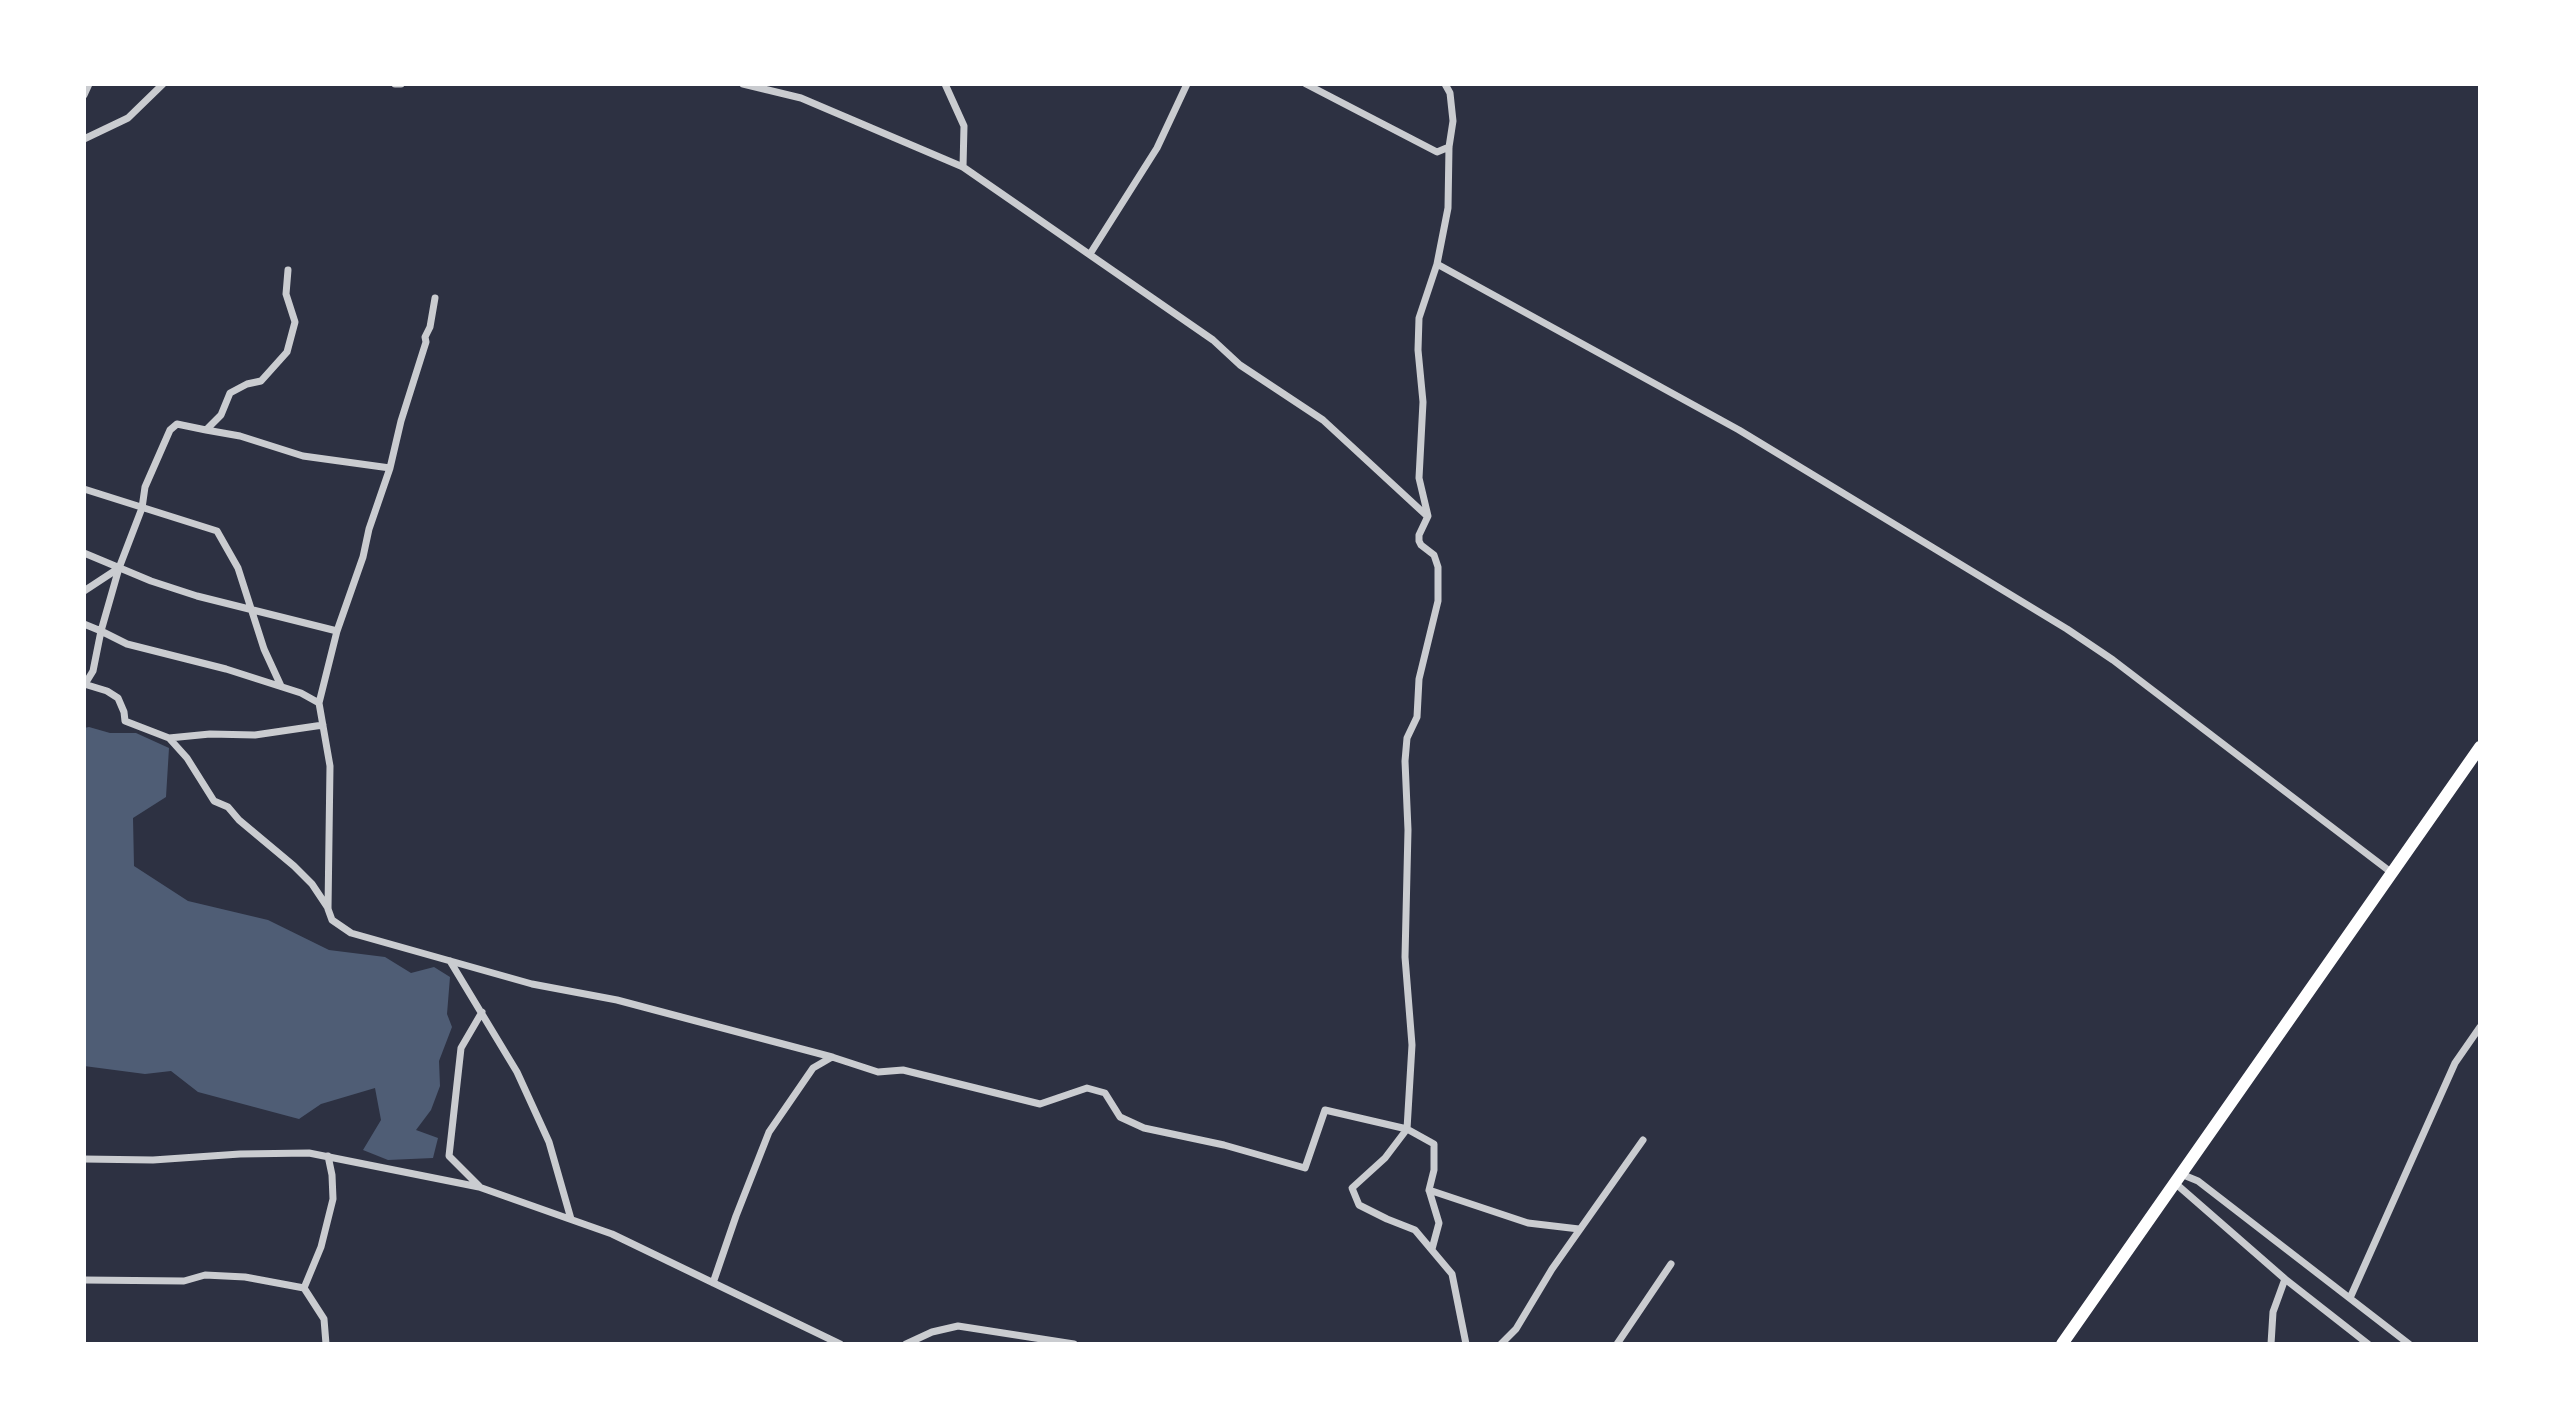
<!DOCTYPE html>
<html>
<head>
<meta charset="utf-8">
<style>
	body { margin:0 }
	#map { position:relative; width:2564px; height:1428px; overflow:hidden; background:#2d3142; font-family:Georgia,serif }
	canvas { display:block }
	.frame { position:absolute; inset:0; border:86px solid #fff; pointer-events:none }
</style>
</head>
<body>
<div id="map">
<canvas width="2564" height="1428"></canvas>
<div class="frame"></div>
</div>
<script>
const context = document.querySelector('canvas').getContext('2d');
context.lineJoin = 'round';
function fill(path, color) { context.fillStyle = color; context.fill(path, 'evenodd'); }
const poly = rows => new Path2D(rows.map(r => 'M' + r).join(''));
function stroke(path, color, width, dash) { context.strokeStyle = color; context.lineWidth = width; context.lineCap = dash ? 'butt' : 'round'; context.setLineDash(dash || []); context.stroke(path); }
fill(poly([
	[89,727,110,733,136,733,169,748,166,797,133,818,134,866,188,901,268,920,329,950,385,957,411,973,434,967,450,977,447,1014,452,1027,439,1061,440,1086,431,1110,416,1130,438,1138,433,1158,388,1160,363,1150,381,1120,375,1088,321,1104,299,1119,198,1092,171,1071,145,1074,84,1066,84,728]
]), '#4f5d75');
stroke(poly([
	[395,84,401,84],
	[743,84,801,98,963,167,1213,340,1240,365,1323,420,1427,516],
	[945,84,964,126,963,167],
	[1306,84,1437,152,1449,147],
	[1445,84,1450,93,1453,121,1449,147,1448,208,1437,264,1739,430,2067,629,2113,660,2392,873],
	[84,95,89,84],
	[84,139,128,118,163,84],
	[1090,254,1157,148,1187,84],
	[1437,264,1419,318,1418,350,1423,402,1419,478,1428,516,1419,535,1419,541,1421,545,1434,555,1438,567,1438,601,1419,679,1417,717,1407,738,1405,761,1408,830,1405,957,1412,1045,1407,1129,1385,1158,1352,1188,1359,1205,1387,1219,1415,1230,1452,1274,1466,1344],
	[206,430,240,436,303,456,390,468],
	[84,489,217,531,238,568,264,649,281,686],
	[84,553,151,581,197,596,337,631],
	[84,591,119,568],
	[84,624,101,631,119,568,142,508,145,487,170,430,177,424,206,430,221,415,230,393,247,384,261,381,287,352,295,322,286,294,288,270],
	[84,684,107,691,118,698,124,712,125,721,169,738,187,758,214,801,228,807,239,820,294,866,312,884,328,908],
	[85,684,93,671,101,631,127,644,226,669,301,693,319,703,330,766,328,909,332,920,351,933,532,984,617,1000,832,1057],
	[319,703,337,631,363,557,369,529,390,468,401,421,426,342,425,337,430,327,435,298],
	[169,738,210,734,255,735,323,725],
	[450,961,517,1072,549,1142,571,1219],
	[84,1159,153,1160,240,1154,309,1153,479,1187,612,1234,840,1344],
	[2181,1174,2198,1181,2409,1344],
	[2175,1183,2285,1279,2273,1312,2271,1344],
	[479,1186,449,1156,461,1048,482,1012],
	[1429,1190,1528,1223,1579,1229],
	[2285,1279,2368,1344],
	[84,1280,184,1281,205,1275,245,1277,304,1288,324,1319,326,1344],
	[713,1283,736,1216,769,1132,813,1068,832,1057,878,1072,903,1070,1040,1104,1087,1088,1105,1093,1120,1117,1144,1128,1224,1145,1305,1168,1325,1110,1407,1129,1434,1144,1434,1170,1429,1190,1439,1223,1432,1249],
	[304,1288,321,1247,333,1199,332,1175,328,1156],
	[2350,1298,2455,1063,2480,1027],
	[906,1344,932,1332,958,1326,1074,1344],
	[1501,1344,1516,1329,1552,1269,1643,1140],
	[1617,1344,1671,1264]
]), '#caccd0', 7);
stroke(poly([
	[2062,1344,2480,747]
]), '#fff', 12);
</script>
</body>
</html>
